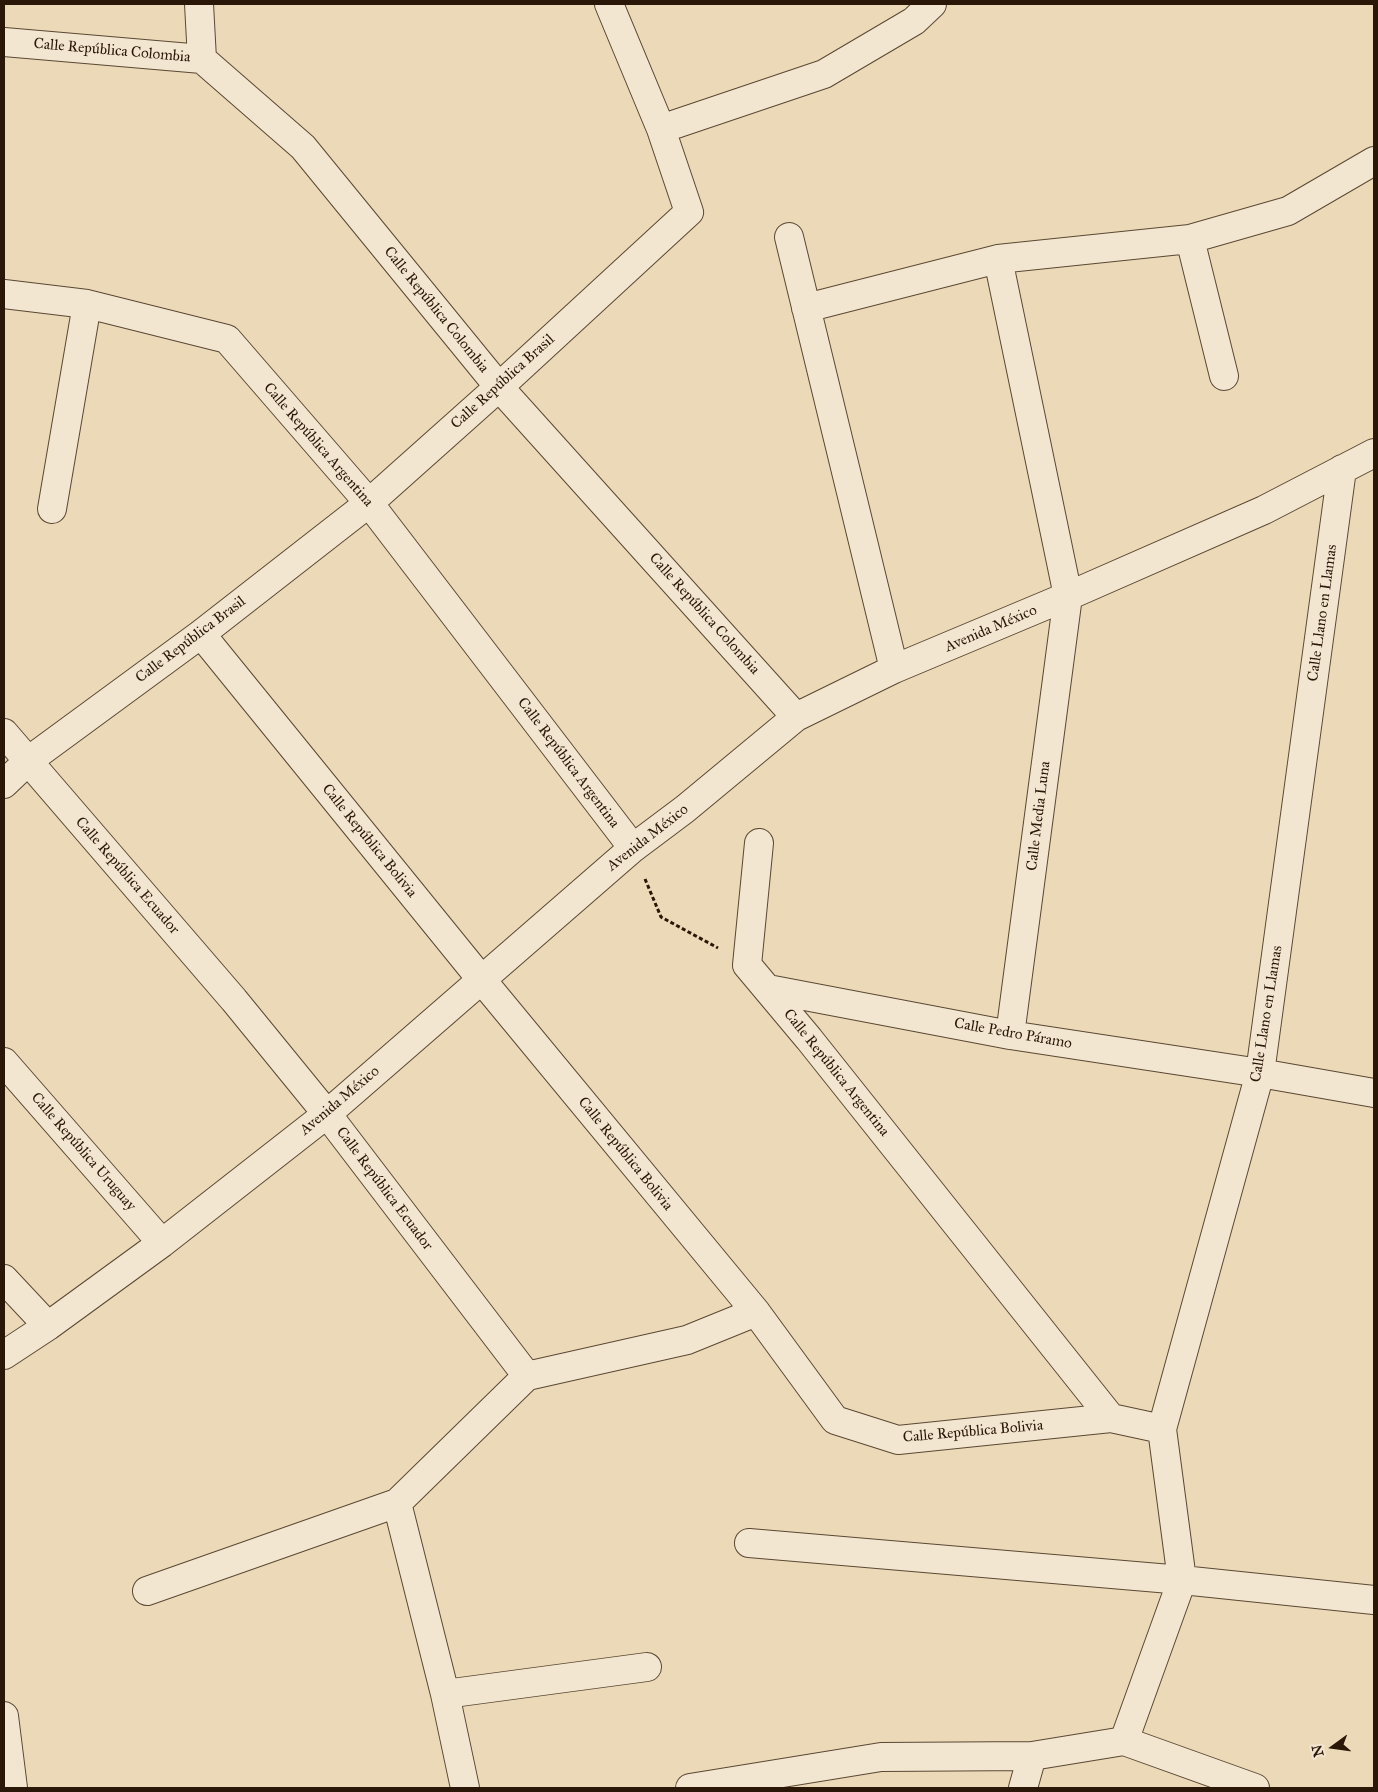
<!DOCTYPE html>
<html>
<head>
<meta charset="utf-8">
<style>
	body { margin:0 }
	#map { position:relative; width:1378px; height:1792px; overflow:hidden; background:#ecd9b8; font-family:"IM FELL Great Primer",serif }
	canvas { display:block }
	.frame { position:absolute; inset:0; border:5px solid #2a1707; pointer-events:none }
	.north { position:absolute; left:1308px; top:1722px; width:50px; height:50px; -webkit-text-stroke:4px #f3e6d1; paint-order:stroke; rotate:256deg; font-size:14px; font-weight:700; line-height:20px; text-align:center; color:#2a1707 }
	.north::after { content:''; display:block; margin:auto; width:18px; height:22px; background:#2a1707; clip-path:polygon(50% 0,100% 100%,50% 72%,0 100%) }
</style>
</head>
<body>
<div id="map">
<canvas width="1378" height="1792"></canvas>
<div class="frame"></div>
<div class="north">N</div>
</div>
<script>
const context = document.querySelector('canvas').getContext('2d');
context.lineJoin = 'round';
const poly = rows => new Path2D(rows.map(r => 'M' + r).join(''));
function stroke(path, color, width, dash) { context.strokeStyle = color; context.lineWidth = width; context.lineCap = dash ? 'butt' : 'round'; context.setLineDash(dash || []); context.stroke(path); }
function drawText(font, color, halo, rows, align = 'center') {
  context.font = font + ' "IM FELL Great Primer",serif'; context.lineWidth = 4.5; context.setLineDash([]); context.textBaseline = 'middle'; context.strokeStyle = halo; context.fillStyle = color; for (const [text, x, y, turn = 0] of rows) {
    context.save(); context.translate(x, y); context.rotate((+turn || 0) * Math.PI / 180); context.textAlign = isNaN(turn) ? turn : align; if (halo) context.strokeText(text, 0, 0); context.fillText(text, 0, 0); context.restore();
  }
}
const minor = poly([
	[199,4,202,59],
	[4,42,202,59,303,147,499,387,796,717],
	[661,129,824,74,914,21,932,4],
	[789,237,894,669],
	[1190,239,1224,376],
	[998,259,1068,596,1010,1035],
	[4,294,87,304,227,339,369,503,633,848],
	[806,308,998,259,1190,239,1288,211,1374,161],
	[52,509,87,304],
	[201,634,481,979,756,1312,835,1420,898,1440,1111,1418,1162,1429],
	[4,733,234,1000,327,1114,527,1376],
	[4,784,28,761,201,634,369,503,499,387,689,212,661,129,609,4],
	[759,843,747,965,809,1039,1111,1418],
	[768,989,1010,1035,1260,1073,1374,1093],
	[4,1062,162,1243],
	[4,1279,48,1326],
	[4,1355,48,1326,162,1243,327,1114,633,848,685,809,796,717,894,669,1068,596,1264,510,1374,453],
	[527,1376,687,1340,756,1312],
	[397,1503,445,1694,465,1788],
	[749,1543,1182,1580,1374,1600],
	[147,1591,397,1503,527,1376],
	[445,1694,647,1667],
	[4,1716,13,1788],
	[1124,1741,1182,1580,1162,1429,1260,1073,1342,469],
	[690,1788,881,1757,1032,1756,1124,1741,1255,1788],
	[1023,1788,1032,1756]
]);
stroke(minor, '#5a4833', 30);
stroke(poly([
	[645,879,661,917,718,948]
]), '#2a1707', 3, [4, 2.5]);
stroke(minor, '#f3e6d1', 28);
drawText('15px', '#2a1707', '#f3e6d1', [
	["Calle República Colombia",112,51,5],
	["Calle República Colombia",436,310,51],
	["Calle República Brasil",503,382,-42],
	["Calle República Argentina",318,445,49],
	["Calle Llano en Llamas",1323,613,-82],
	["Calle República Colombia",704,614,48],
	["Avenida México",991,629,-23],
	["Calle República Brasil",191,640,-37],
	["Calle República Argentina",568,763,53],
	["Calle Media Luna",1039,816,-83],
	["Avenida México",648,838,-38],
	["Calle República Bolivia",369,841,51],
	["Calle República Ecuador",127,876,49],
	["Calle Llano en Llamas",1267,1014,-81],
	["Calle Pedro Páramo",1013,1034,10],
	["Calle República Argentina",836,1073,51],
	["Avenida México",340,1101,-40],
	["Calle República Uruguay",83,1152,49],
	["Calle República Bolivia",625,1154,51],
	["Calle República Ecuador",384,1189,53],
	["Calle República Bolivia",973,1432,-5]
]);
</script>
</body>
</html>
